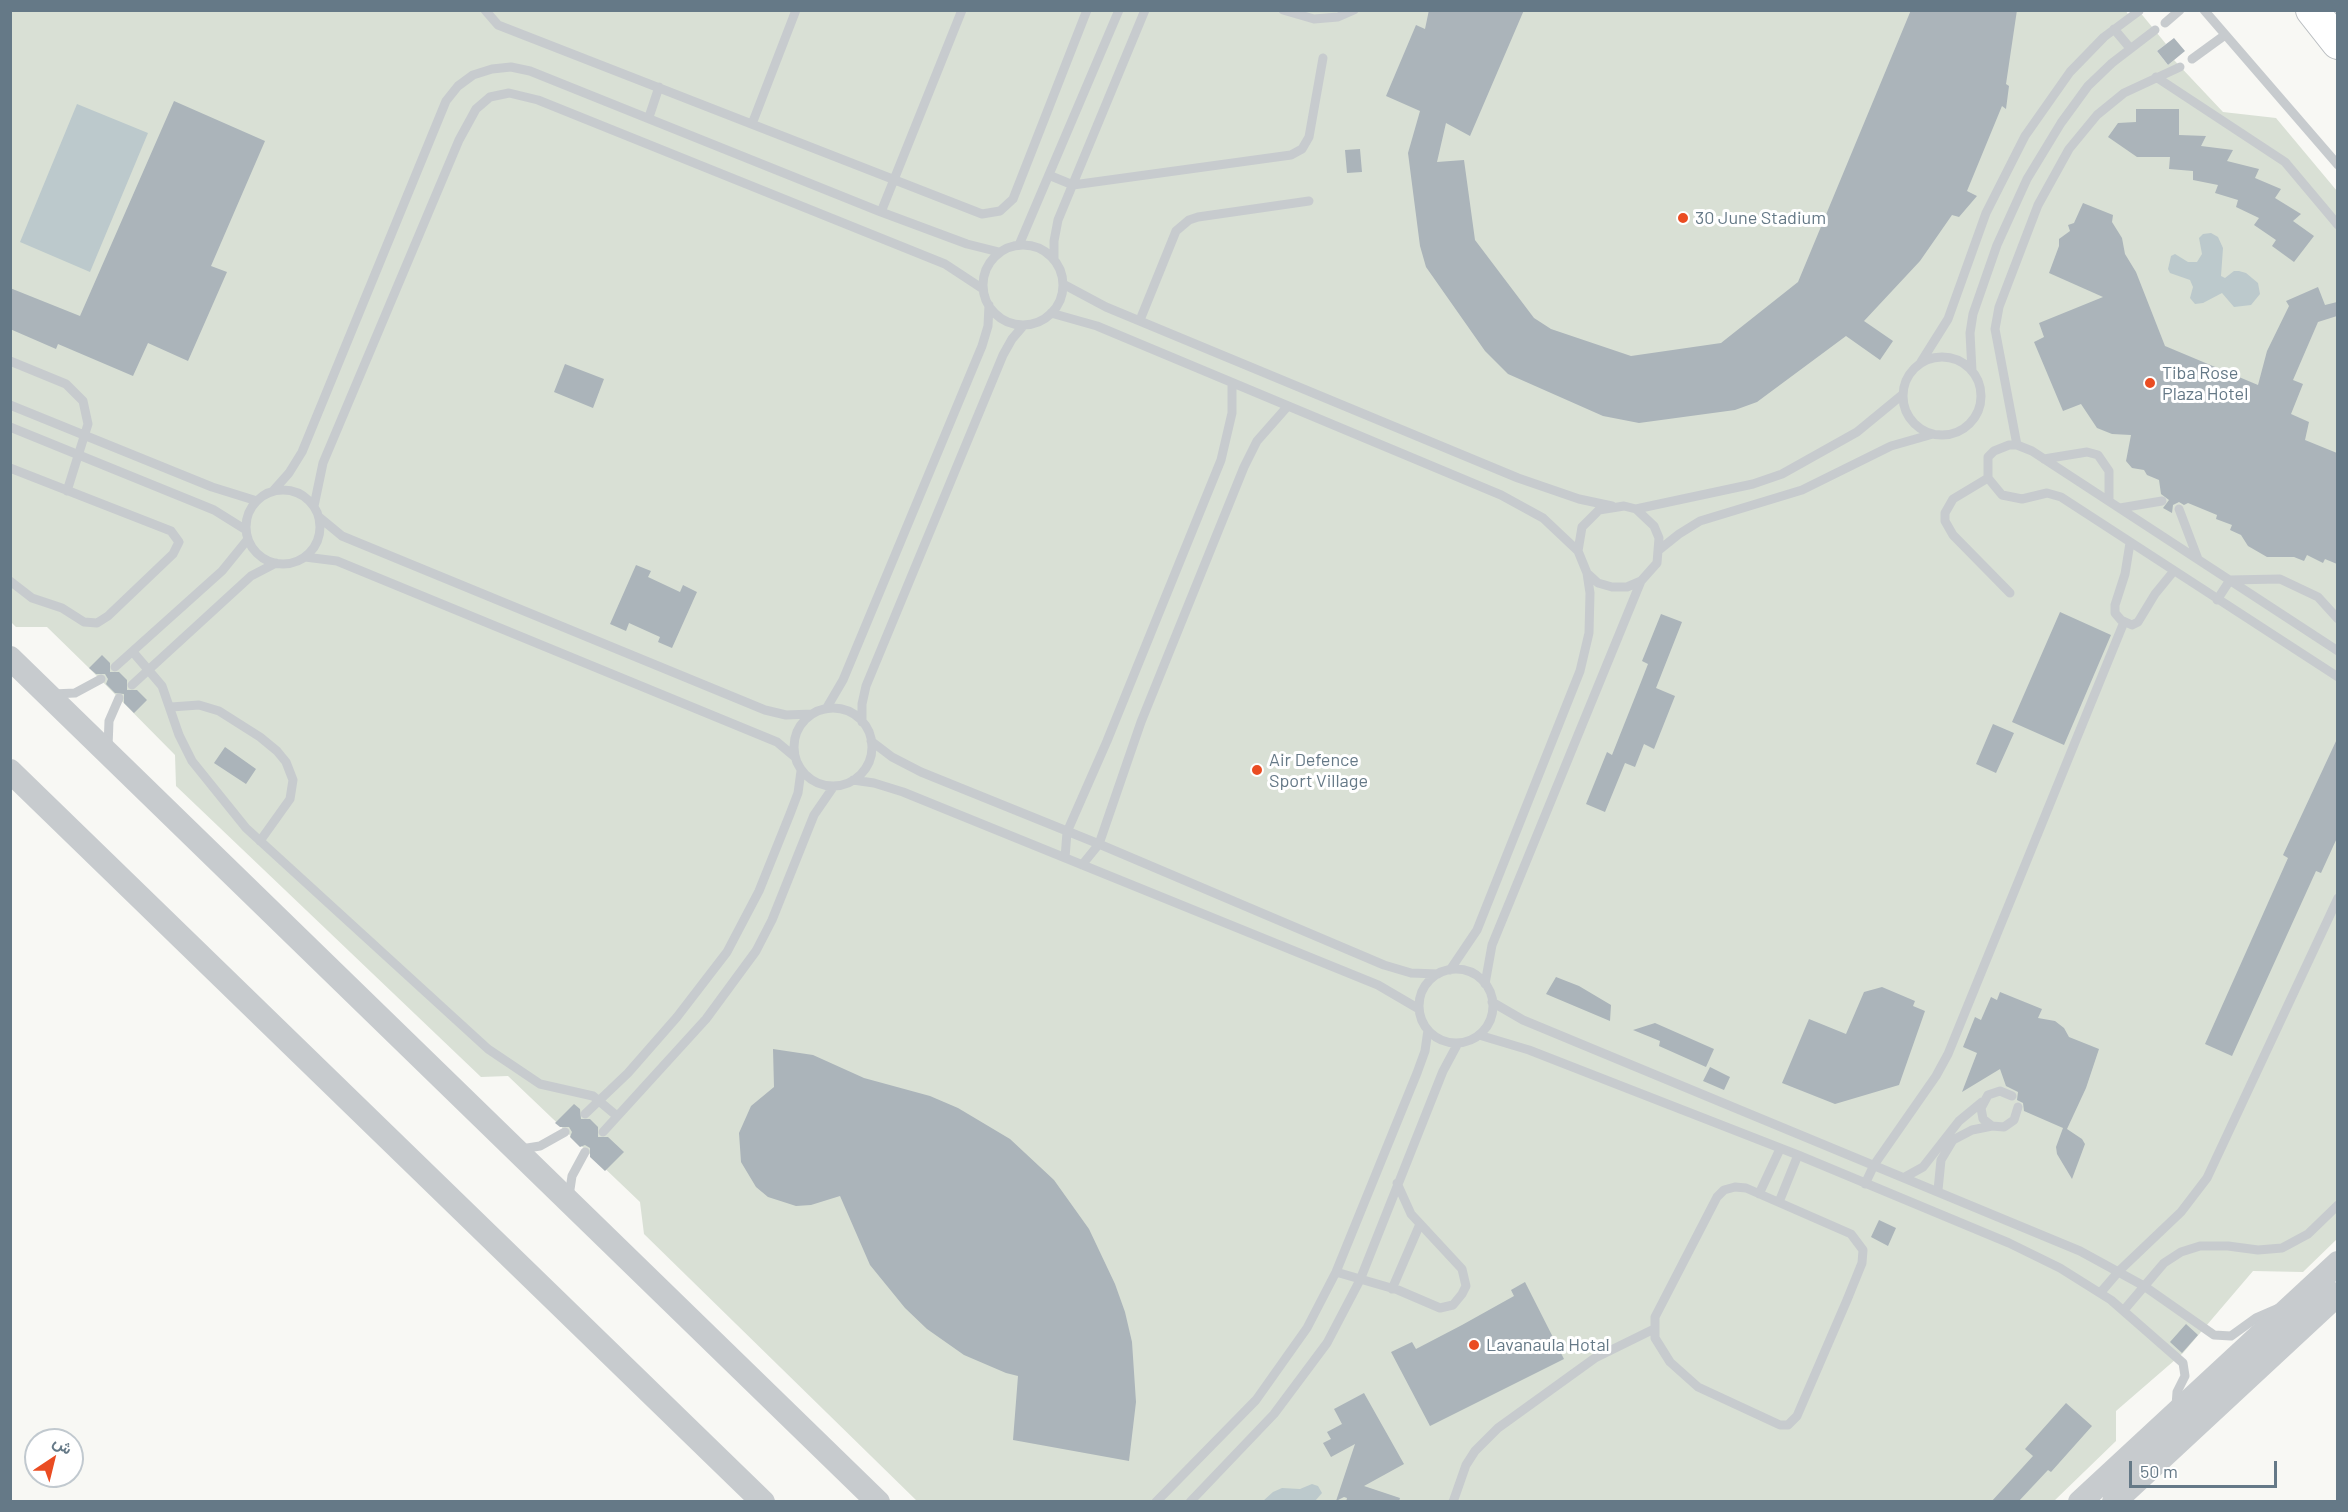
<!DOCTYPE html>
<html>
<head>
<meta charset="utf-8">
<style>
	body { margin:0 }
	#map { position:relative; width:2348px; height:1512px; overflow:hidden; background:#f8f8f4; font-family:Barlow,Vazirmatn,sans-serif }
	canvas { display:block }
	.frame { position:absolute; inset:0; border:12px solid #657987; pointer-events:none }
	.north { position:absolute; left:24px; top:1428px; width:60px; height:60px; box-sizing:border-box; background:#fff; border:2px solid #c1c9cf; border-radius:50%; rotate:35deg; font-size:16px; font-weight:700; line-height:24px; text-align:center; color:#657987 }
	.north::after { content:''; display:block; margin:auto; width:21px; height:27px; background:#ea4c22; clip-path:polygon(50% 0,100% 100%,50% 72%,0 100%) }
	.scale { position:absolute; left:2129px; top:1461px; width:148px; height:27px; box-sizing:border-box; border:3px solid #657987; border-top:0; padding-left:8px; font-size:18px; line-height:21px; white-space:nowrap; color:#657987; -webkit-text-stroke:4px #fff; paint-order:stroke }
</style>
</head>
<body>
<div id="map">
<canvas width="2348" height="1512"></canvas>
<div class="frame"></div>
<div class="north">ش</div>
<div class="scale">50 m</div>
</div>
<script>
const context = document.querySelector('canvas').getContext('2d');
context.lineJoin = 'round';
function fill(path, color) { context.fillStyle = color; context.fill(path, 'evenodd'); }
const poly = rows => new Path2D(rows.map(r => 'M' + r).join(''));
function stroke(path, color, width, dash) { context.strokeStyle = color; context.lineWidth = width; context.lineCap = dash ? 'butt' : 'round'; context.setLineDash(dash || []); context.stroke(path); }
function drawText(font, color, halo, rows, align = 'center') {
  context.font = font + ' Barlow,sans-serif'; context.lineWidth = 6; context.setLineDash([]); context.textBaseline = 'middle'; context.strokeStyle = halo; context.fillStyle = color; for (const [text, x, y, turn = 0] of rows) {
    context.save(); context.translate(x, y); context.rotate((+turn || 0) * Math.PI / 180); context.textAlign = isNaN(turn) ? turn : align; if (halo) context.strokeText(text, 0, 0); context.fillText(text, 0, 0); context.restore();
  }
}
fill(poly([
	[2125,10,2128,14,2139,11,2166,44,2157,51,2168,65,2174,60,2223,112,2276,118,2337,191,2337,1239,2303,1272,2253,1271,2183,1353,2116,1411,2116,1441,2054,1501,917,1501,644,1234,640,1202,508,1076,481,1077,176,786,175,755,89,668,47,627,16,627,11,622,10,11]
]), '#d9e0d5');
fill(poly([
	[77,104,148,133,90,272,20,242],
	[2211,233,2218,237,2223,248,2221,276,2225,278,2234,271,2239,271,2246,273,2258,283,2260,294,2251,305,2234,307,2222,293,2203,303,2195,304,2190,298,2193,287,2190,280,2170,273,2168,269,2171,256,2175,254,2188,262,2197,262,2202,254,2199,238,2203,234],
	[1312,1484,1318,1486,1322,1493,1315,1501,1263,1501,1273,1492,1282,1488,1300,1489]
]), '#bcc9cc');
fill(poly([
	[1429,10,1524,10,1470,136,1446,123,1437,162,1464,160,1475,240,1534,318,1551,329,1631,356,1721,343,1798,282,1911,10,2017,10,2006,84,2009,86,2006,109,2002,106,1967,191,1977,196,1959,217,1952,215,1920,261,1864,321,1893,341,1880,360,1846,336,1757,402,1735,410,1639,423,1603,416,1508,374,1485,351,1426,267,1420,246,1408,153,1420,111,1386,96,1416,25,1425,29],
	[2174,38,2185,51,2168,65,2157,51],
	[174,101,265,141,211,266,227,272,188,361,148,343,133,376,58,344,56,349,10,329,10,288,80,316],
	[2136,109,2179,109,2179,135,2206,136,2201,146,2233,150,2227,161,2259,169,2255,178,2281,189,2275,198,2301,214,2293,221,2314,236,2294,262,2272,246,2276,240,2254,225,2259,218,2236,207,2238,200,2215,193,2218,185,2193,180,2193,171,2169,169,2170,157,2137,157,2108,137,2118,123,2136,122],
	[1360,149,1362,172,1347,173,1345,150],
	[2083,203,2113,215,2112,222,2122,238,2125,254,2136,272,2165,346,2258,385,2267,351,2289,306,2286,301,2318,287,2325,305,2337,302,2337,316,2318,322,2293,380,2303,384,2291,414,2309,422,2305,440,2337,453,2337,564,2325,559,2323,563,2307,555,2304,561,2294,557,2267,557,2248,546,2241,535,2230,530,2232,525,2216,519,2217,515,2188,503,2184,505,2179,502,2173,505,2172,513,2163,508,2169,500,2161,494,2159,480,2147,475,2144,470,2132,468,2126,461,2131,435,2112,434,2097,428,2081,404,2063,411,2034,342,2044,337,2039,323,2103,297,2049,273,2059,246,2059,239,2070,231,2068,225,2074,223],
	[565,364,604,379,593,408,554,392],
	[636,565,651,571,648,577,680,592,683,585,697,592,672,648,658,642,660,637,629,623,626,631,610,624],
	[2060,612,2111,635,2064,745,2012,722],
	[1661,614,1682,622,1656,688,1675,696,1654,749,1644,744,1635,767,1625,763,1605,812,1586,804,1607,752,1612,755,1641,682,1648,664,1642,661],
	[102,655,110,663,110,672,119,672,127,680,127,690,137,690,147,700,134,713,124,703,124,694,115,693,106,684,108,679,105,674,96,674,89,668],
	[1993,724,2014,733,1996,773,1976,764],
	[2337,739,2337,838,2321,873,2316,871,2232,1056,2205,1044,2288,858,2283,855],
	[225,747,256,769,246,784,214,763],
	[1556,977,1579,986,1611,1005,1610,1021,1546,994],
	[1882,987,1915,1001,1913,1006,1925,1011,1899,1085,1835,1104,1782,1083,1809,1019,1846,1034,1864,992],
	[2000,992,2042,1009,2038,1018,2055,1021,2064,1028,2069,1037,2099,1049,2086,1088,2067,1129,2082,1139,2085,1144,2072,1179,2057,1154,2056,1147,2063,1128,2024,1111,2023,1103,2017,1100,2018,1092,2006,1086,2000,1069,1962,1092,1977,1053,1963,1047,1975,1017,1981,1020,1991,997,1997,1000],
	[1655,1023,1714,1049,1706,1067,1659,1046,1660,1041,1633,1030],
	[773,1049,813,1055,864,1078,930,1096,958,1108,1010,1139,1054,1180,1089,1229,1115,1284,1125,1312,1132,1342,1136,1402,1129,1461,1013,1440,1018,1376,1006,1373,964,1355,927,1329,905,1308,870,1265,840,1196,811,1205,796,1206,768,1197,756,1187,741,1162,739,1133,751,1106,774,1087],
	[1710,1067,1730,1077,1724,1090,1703,1081],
	[574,1104,580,1109,581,1119,590,1119,598,1127,598,1137,608,1137,624,1152,605,1171,590,1157,590,1148,585,1145,580,1147,570,1137,572,1132,569,1127,560,1127,555,1123],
	[1879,1220,1896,1228,1888,1246,1871,1237],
	[1525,1282,1564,1359,1430,1426,1391,1352,1412,1342,1416,1349,1462,1325,1514,1296,1511,1290],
	[2186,1324,2198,1335,2182,1353,2170,1342],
	[1364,1393,1404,1464,1364,1486,1400,1498,1399,1502,1346,1502,1347,1498,1344,1497,1336,1501,1355,1444,1331,1457,1323,1443,1331,1439,1327,1432,1342,1424,1334,1409],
	[2066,1403,2092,1426,2051,1472,2048,1470,2018,1502,1991,1502,2033,1456,2025,1449]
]), '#abb4ba');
const trunk = poly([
	[2312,10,2338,43]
]);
stroke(trunk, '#b9bdc0', 34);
stroke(poly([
	[485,10,498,25,982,214,1000,211,1013,199,1087,10],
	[1283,10,1314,19,1338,17,1354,10],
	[2204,10,2338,165],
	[2165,23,2180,10],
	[2114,29,2130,48],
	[2192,59,2225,35],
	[2156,77,2285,162,2338,225],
	[649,117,659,87],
	[752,124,796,10],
	[1051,176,1073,185,1291,155,1302,149,1309,137,1323,58],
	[881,212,962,10],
	[1019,245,1119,10],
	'983 285a40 40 0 1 1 80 0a40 40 0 1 1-80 0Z',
	[1054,260,1054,241,1058,220,1145,10],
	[1063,284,1106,307,1518,478,1579,499,1612,506],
	[1051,313,1097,326,1501,495,1543,518,1578,551],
	[1140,320,1176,231,1189,220,1198,217,1309,201],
	'1903 396a39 39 0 1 1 78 0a39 39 0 1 1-78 0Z',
	[10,361,66,384,83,401,88,424,67,491],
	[1921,362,1948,319,1986,213,2025,136,2070,72,2104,37,2139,11],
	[1972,371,1970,333,1973,314,1997,245,2027,179,2061,123,2088,86,2112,63,2155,30],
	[10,405,212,487,257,501],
	[10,427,214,510,246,530],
	[2017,445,1995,329,1999,307,2038,205,2069,149,2097,115,2124,93,2180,67],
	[2044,459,2087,452,2098,455,2109,471,2109,501],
	[10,468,171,531,179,542,173,554,108,616,97,623,84,622,62,608,32,598,10,581],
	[1988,478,1953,499,1945,513,1945,521,1953,535,2010,593],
	'246 527a37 37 0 1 1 74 0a37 37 0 1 1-74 0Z',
	[273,491,289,473,302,452,446,101,458,86,473,75,492,69,511,67,530,71,881,212,967,244,999,252],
	[314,506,323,463,459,140,476,109,490,97,509,93,538,100,945,264,983,289],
	[2120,508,2162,501],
	[1636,509,1654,526,1659,538,1657,563,1641,581,1627,587,1612,587,1598,583,1587,573,1578,551,1582,527,1599,510,1624,506,1636,509,1753,484,1782,474,1857,432,1902,395],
	[2179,509,2198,559],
	[319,517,342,536,765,710,786,715,812,714],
	[2130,543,2125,574,2115,605,2115,613,2121,620,2132,625,2138,622,2155,594,2173,572],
	[1659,550,1679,534,1700,521,1802,490,1891,446,1933,434],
	[305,557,337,561,777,742,795,757],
	[2217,600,2230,580,2280,579,2318,597,2338,619],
	[2338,651,2032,451,2017,445,2009,445,1994,451,1988,457,1988,478,2002,495,2022,499,2047,493,2061,497,2338,677],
	[133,652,162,686,179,735,192,761,246,828,488,1049,540,1084,593,1096,617,1116],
	[115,667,222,571,248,539],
	[132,685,251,576,276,563],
	[53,694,75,693,101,679],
	[171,707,199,705,219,711,260,737,277,751,286,762,293,780,290,799,260,841],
	'794 747a39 39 0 1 1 78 0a39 39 0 1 1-78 0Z',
	[826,709,843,680,982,346,988,326,989,305],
	[862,722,862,704,866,686,1003,355,1012,339,1024,325],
	[871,741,892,757,921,772,1099,844,1384,965,1411,973,1438,974],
	[108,747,109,721,119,698],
	[853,780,874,783,903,792,1378,985,1419,1009],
	[1065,858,1067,832,1107,741,1221,460,1232,413,1232,384],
	[1082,865,1099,844,1141,722,1244,467,1257,441,1287,407],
	'1419 1006a37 37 0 1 1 74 0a37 37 0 1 1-74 0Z',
	[1450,970,1477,930,1580,671,1589,633,1590,593,1587,573],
	[1485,984,1492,945,1641,581],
	[1492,1002,1523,1020,2080,1251,2144,1286,2214,1335,2231,1336,2256,1318,2279,1308],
	[1479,1035,1529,1050,1798,1155,2009,1243,2060,1268,2111,1300,2183,1363,2185,1376,2177,1392,2176,1406],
	[2012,1096,2000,1091,1988,1095,1981,1108,1983,1119,1992,1126,2004,1127,2014,1120,2018,1107],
	[585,1114,628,1073,677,1017,727,952,759,891,790,814,798,793,801,771],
	[603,1132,706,1019,756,951,772,920,814,815,834,786],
	[521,1149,540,1146,565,1132],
	[1905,1177,1923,1167,1959,1121,1982,1102],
	[1865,1184,1874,1165,1936,1076,1948,1054,2124,622],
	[1735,1187,1746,1188,1851,1234,1863,1250,1862,1263,1847,1300,1797,1416,1788,1425,1780,1425,1698,1387,1670,1362,1655,1338,1655,1317,1717,1197,1724,1190,1735,1187],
	[1938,1190,1941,1160,1953,1140,1972,1130,1992,1126],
	[1759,1194,1780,1149],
	[569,1196,572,1176,585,1152],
	[1779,1202,1798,1155],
	[1336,1272,1398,1290,1440,1308,1453,1305,1462,1294,1466,1286,1462,1269,1411,1214,1397,1183],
	[1392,1289,1420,1224],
	[2101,1292,2119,1271,2181,1212,2207,1178,2338,898],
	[2124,1310,2164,1263,2181,1252,2200,1246,2228,1246,2258,1250,2282,1248,2308,1234,2338,1205],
	[1156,1502,1256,1400,1307,1328,1336,1272,1417,1073,1425,1051,1428,1030],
	[1190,1502,1274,1414,1327,1343,1360,1280,1443,1071,1458,1043],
	[1453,1502,1466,1465,1475,1451,1498,1428,1595,1358,1654,1329]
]), '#c7cbce', 9);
stroke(poly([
	[10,658,878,1502],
	[10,771,763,1502],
	[2080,1502,2338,1263],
	[2114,1502,2338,1294]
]), '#c7cbce', 24);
stroke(trunk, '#fff', 32);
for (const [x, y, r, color] of [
	[1683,218,6,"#ea4c22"],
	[2150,383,6,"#ea4c22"],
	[1257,770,6,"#ea4c22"],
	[1474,1345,6,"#ea4c22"]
]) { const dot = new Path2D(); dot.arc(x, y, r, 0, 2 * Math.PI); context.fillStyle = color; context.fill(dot); stroke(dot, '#fff', 2); }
drawText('18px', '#657987', '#fff', [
	["30 June Stadium",1695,218],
	["Tiba Rose",2162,373],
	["Plaza Hotel",2162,394],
	["Air Defence",1269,760],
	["Sport Village",1269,781],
	["Lavanaula Hotal",1486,1345]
], 'left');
</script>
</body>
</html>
